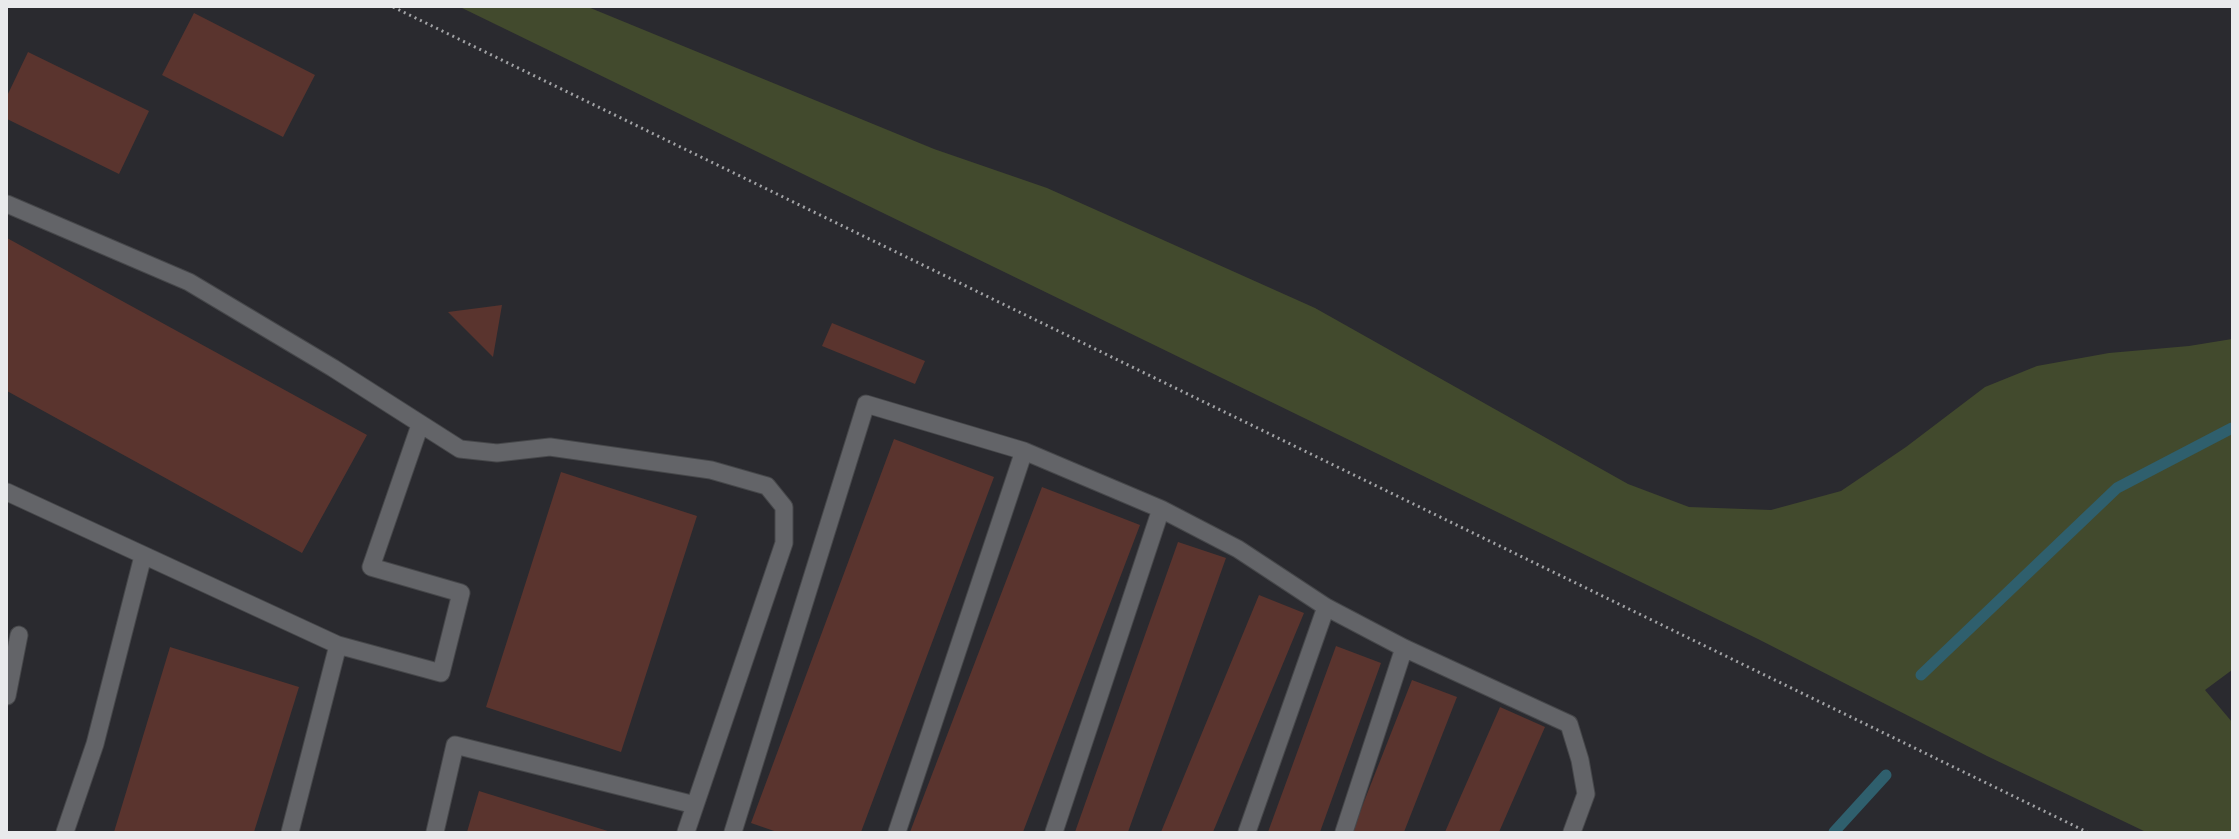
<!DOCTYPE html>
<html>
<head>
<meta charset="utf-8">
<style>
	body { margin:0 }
	#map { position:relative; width:2239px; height:839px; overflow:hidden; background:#2a2a2f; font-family:Ubuntu,sans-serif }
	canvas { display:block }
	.frame { position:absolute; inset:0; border:8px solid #e9eaec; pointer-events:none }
</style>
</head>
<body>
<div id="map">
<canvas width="2239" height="839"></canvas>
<div class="frame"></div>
</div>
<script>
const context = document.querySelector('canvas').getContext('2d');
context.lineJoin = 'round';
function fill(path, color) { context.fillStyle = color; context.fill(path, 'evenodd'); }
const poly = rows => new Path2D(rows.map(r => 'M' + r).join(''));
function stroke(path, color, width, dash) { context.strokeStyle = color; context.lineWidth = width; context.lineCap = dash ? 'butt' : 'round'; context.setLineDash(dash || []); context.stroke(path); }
fill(poly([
	[460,7,588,7,934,149,1047,188,1315,308,1628,484,1689,507,1771,510,1841,491,1906,447,1985,387,2037,366,2109,353,2189,346,2232,339,2232,670,2205,690,2232,722,2232,832,2146,832,1987,756,1758,639]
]), '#424a2d');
stroke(poly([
	[1921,675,2117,488,2232,428],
	[1834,832,1886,775]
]), '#2f5f6d', 11);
fill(poly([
	[194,13,315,75,283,137,162,75],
	[28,52,149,111,119,174,7,119,7,96],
	[7,238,367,435,302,553,7,391],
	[502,305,493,357,448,312],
	[832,323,925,361,915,384,822,346],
	[894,439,994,477,861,832,777,832,751,823],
	[561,472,697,516,621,752,486,707],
	[1042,487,1140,525,1023,832,910,832],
	[1178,542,1226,558,1128,832,1075,832],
	[1259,595,1304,613,1213,832,1161,832],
	[1336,646,1381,663,1320,832,1268,832],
	[170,647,299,687,254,832,114,832],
	[1412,680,1457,697,1404,832,1352,832],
	[1500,707,1545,727,1499,832,1445,832],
	[479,791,611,832,467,832]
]), '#5a342e');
const lane = poly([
	[7,204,189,282,333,368,460,449,497,453,550,447,711,470,767,486,784,507,784,543,686,832],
	[7,492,338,645,290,832],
	[338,645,441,673,461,593,371,567,420,425],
	[7,696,19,635],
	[65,832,95,744,143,556],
	[435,832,455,745,695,805],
	[733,832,866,404,1024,451,1161,509,1238,549,1326,607,1404,648,1569,724,1580,760,1586,794,1572,832],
	[897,832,1024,451],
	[1054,832,1161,509],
	[1247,832,1326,607],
	[1344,832,1404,648]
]);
stroke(lane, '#46474a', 19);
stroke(lane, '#636468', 17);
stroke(poly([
	[393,7,2087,832]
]), '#a1a2a5', 3, [2, 4]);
</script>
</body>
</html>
